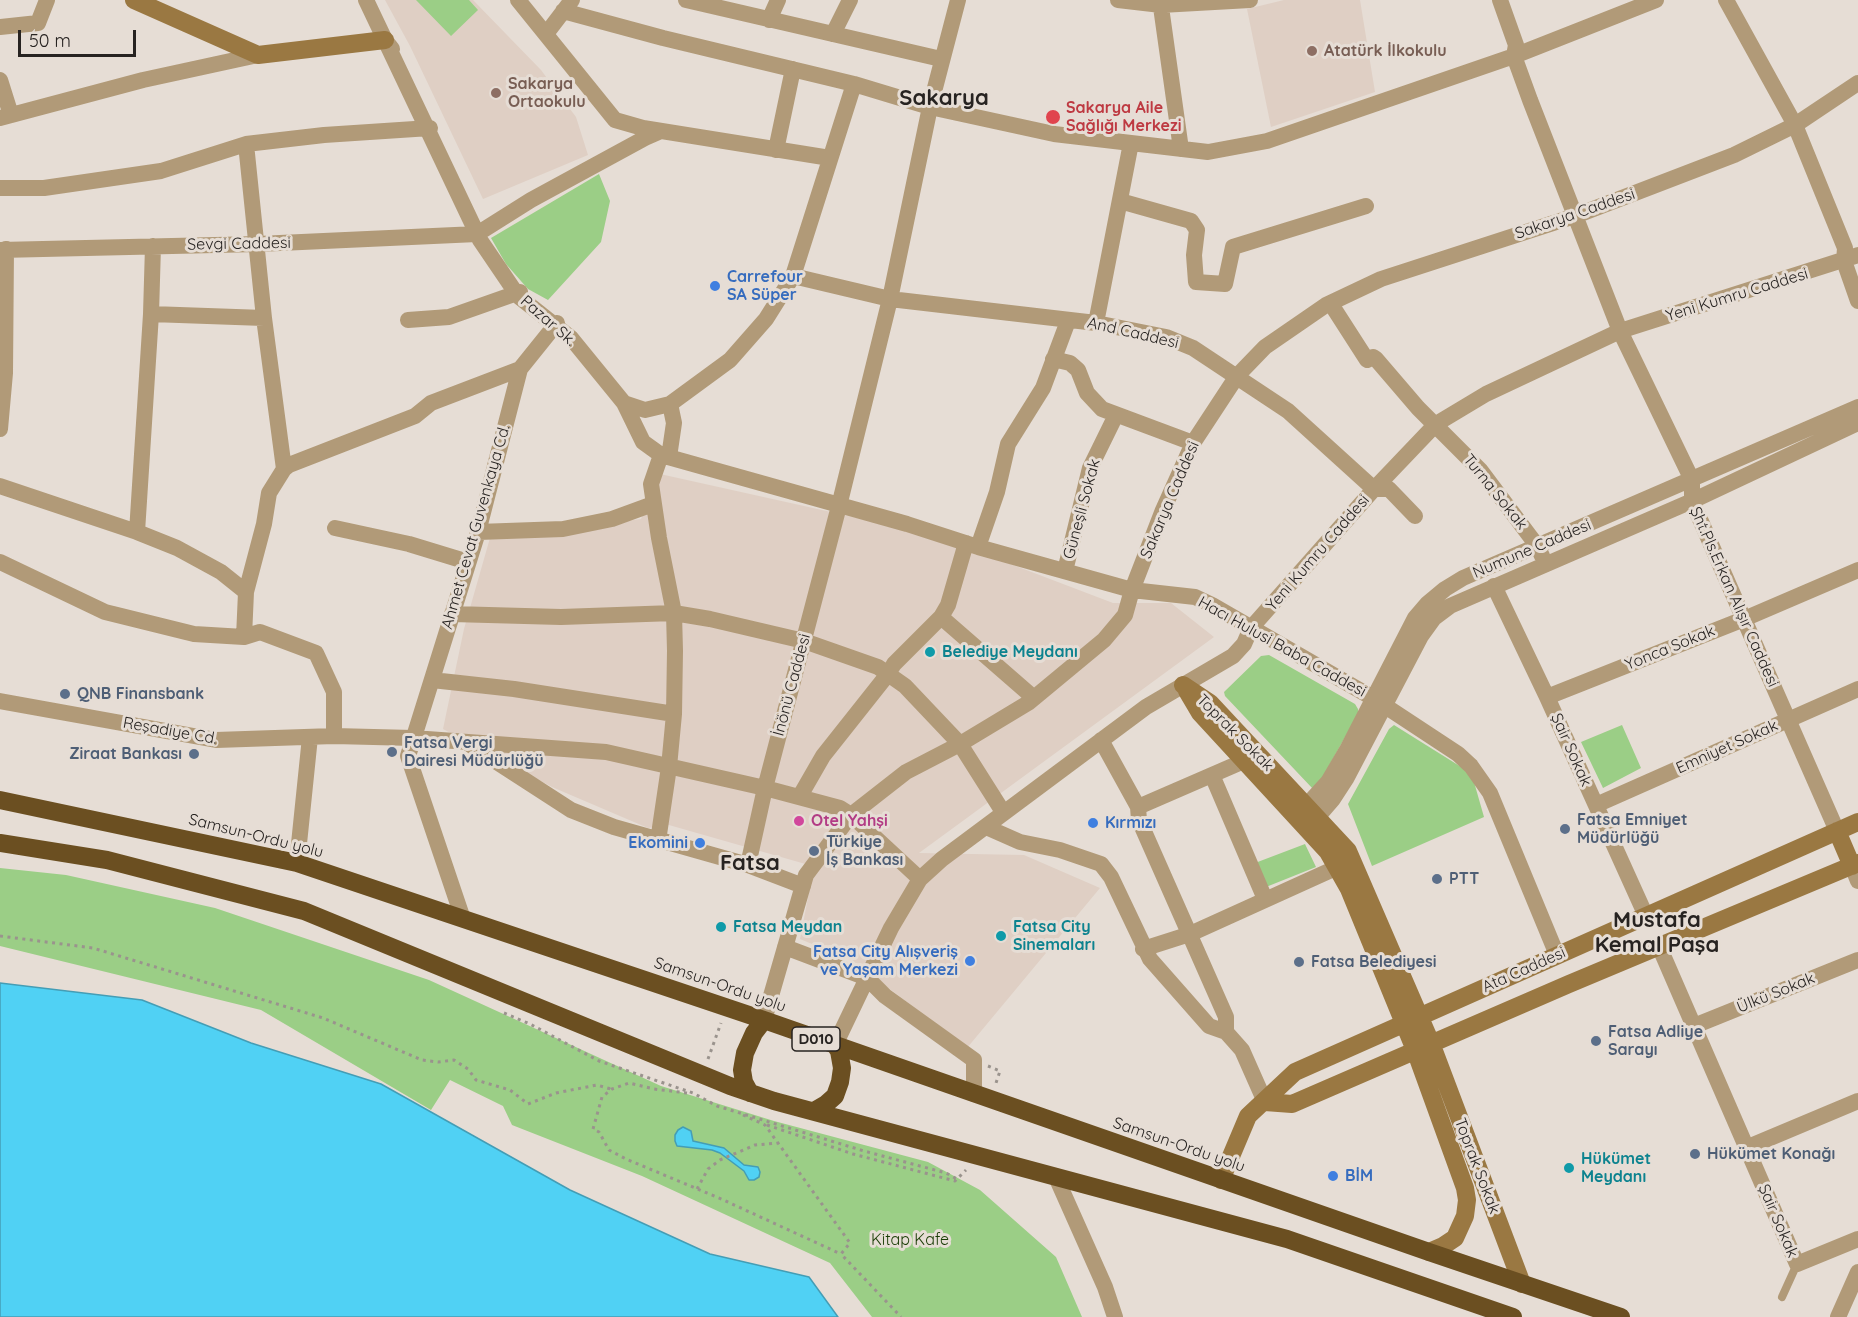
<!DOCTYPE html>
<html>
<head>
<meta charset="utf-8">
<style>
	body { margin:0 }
	#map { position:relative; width:1858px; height:1317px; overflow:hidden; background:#e6ddd5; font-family:Quicksand,sans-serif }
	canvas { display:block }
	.scale { position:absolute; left:18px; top:30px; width:118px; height:27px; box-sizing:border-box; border:3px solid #272321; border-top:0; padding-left:8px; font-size:18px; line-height:21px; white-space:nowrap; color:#272321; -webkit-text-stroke:4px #e6ddd5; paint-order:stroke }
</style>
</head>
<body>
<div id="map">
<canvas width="1858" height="1317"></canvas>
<div class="scale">50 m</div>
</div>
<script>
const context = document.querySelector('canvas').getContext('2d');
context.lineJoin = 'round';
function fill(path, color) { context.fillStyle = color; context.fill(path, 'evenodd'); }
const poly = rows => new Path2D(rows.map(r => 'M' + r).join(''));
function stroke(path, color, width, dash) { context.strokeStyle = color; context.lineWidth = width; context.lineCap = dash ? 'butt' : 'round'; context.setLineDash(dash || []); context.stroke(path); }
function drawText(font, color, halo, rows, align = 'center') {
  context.font = font + ' Quicksand,sans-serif'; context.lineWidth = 6; context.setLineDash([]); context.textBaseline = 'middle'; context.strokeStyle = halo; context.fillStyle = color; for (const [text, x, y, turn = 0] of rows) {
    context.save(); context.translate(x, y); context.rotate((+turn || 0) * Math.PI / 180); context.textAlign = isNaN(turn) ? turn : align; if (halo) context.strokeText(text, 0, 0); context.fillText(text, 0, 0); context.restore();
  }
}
fill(poly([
	[385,0,473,0,541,70,576,117,588,155,483,199,410,46],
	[1284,0,1360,0,1375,92,1271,127,1247,9],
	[660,474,858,518,958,544,1113,603,1171,603,1214,637,919,853,1024,855,1100,888,967,1048,853,961,800,939,810,887,809,865,669,825,648,828,552,787,443,729,464,629,490,538,641,519]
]), '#dfcfc4');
fill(poly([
	[416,0,469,0,478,10,451,36],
	[599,174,610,201,601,242,548,300,528,289,506,264,491,238],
	[1269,655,1355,704,1358,709,1358,714,1320,782,1313,789,1225,696,1224,692,1261,656],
	[1394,725,1466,770,1474,782,1484,817,1372,866,1348,804,1389,729],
	[1622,725,1641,768,1603,788,1581,742],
	[1305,844,1316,867,1266,887,1255,863],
	[0,868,66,875,215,908,429,980,661,1086,774,1121,928,1162,980,1190,1056,1257,1082,1317,872,1317,830,1263,642,1176,512,1125,503,1106,450,1080,431,1110,261,1010,0,946]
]), '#9bce86');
const water = poly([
	[0,983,142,1000,251,1043,381,1084,570,1190,710,1254,809,1277,838,1317,0,1317,0,983],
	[683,1127,691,1131,693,1141,724,1148,744,1165,758,1167,760,1172,759,1177,754,1180,749,1180,744,1171,720,1153,712,1150,677,1146,675,1141,675,1135,678,1130,683,1127]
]);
fill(water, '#50d1f4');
stroke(water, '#449db5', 1.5);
stroke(poly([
	[0,936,93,948,323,1018,422,1060,438,1062,454,1060,468,1069,476,1080,510,1090,528,1104,556,1093,597,1085,611,1089],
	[504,1013,530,1024,599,1061,693,1093,717,1106,864,1151,946,1173,957,1179],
	[708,1059,721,1023],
	[988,1066,1000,1071,996,1083],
	[687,1093,654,1089,629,1083,612,1089,602,1097,593,1129,599,1132,609,1150,626,1159,719,1198,841,1254],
	[743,1115,765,1125,850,1243,841,1254,901,1317],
	[767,1125,853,1154,955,1181,966,1170],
	[697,1189,708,1169,720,1160,755,1145,778,1143]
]), '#9a938d', 3, [3, 4.5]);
stroke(poly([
	[1782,1297,1797,1264]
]), '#b19a78', 8);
stroke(poly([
	[366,0,385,40,392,49],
	[518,0,615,120,643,128,830,158],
	[686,0,941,59],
	[1118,0,1161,5,1250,0],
	[1160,0,1181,149],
	[1500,0,1516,45,1514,56,1530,100,1620,331,1692,480,1692,501,1837,831],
	[1726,0,1795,125,1845,248,1844,261,1858,301],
	[563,11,663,38,854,84,930,107,1054,134,1208,152,1267,141,1514,56,1656,0],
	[769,20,778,0],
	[0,27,38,23,47,0],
	[546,34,572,0],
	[833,34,850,0],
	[385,40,480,240,518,296,571,338,624,403,643,442,661,455,907,524,978,547,1132,590,1195,597,1212,605,1373,698,1458,754,1471,766,1490,793,1557,955],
	[0,80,11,115],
	[0,118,143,80,258,55],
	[246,144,264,318,284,469],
	[776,150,793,69],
	[0,188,44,188,161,171,246,144,324,135,430,128],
	[1120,201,1191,221,1197,230,1194,255,1196,282,1225,284,1233,247,1366,206],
	[0,250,258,244,477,234,531,200,645,138,661,131],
	[793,276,890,299,1096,323,1166,337,1193,348,1288,411,1374,489,1389,489,1415,516],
	[1331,304,1367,360,1373,357,1376,359,1418,408,1481,471,1538,547,1542,556],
	[151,314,264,318],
	[408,320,449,317,520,292],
	[1096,323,1131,143],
	[1053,359,1070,363,1078,370,1087,393,1102,409,1193,443],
	[624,403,645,410,670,404,730,360,766,319,793,276,854,84],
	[0,429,5,373,6,249],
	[669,457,674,423,670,404],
	[0,486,137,532,177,548,221,572,246,592],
	[335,528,409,544,468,562],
	[137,532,151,314,153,246],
	[478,532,563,529,612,519,653,504],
	[978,547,997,492,1008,444,1043,388,1068,321],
	[0,562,105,612,194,634,244,637,260,632,316,653,334,692,334,736],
	[1065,571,1090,468,1116,415],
	[1494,586,1547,697,1646,916],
	[452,614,561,617,674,613,710,619,804,641,878,667,905,686,960,744,1003,812],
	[941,617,948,605,966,543],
	[244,637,246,592,264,524,269,493,284,469,289,465,415,416,431,403,520,369],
	[432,680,514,689,674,714],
	[1547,697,1744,619,1858,570],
	[0,701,216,740,334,736,413,738,606,752,765,788,840,808,851,815,920,879],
	[1101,740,1138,807,1139,820,1226,1017,1226,1032],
	[469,744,571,810,614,827,748,865,803,886],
	[1212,775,1265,899],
	[800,796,823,756,888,674,894,664,941,617,1034,698],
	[1596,805,1858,689],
	[1138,807,1244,761],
	[1297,816,1328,782,1348,748,1415,618,1427,604,1445,589,1463,578,1858,407],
	[986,827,1020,842,1060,850,1101,864,1111,877,1150,959,1209,1026,1226,1032,1242,1050,1265,1102],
	[1308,828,1333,799,1346,779,1421,636,1434,618,1450,606,1692,501,1858,423],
	[658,841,669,767,674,714,675,651,674,613,659,538,651,484,661,455],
	[297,863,310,737],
	[748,865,765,788,839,506,890,299,930,107,958,0],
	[1852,866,1858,881],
	[463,919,408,756,478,532,520,369,557,323],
	[1659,946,1797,1264,1858,1239],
	[785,947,867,978,885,996,974,1060,974,1094],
	[1143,949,1190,934,1349,862],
	[764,1020,806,875,851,815,906,772,960,744,1028,703,1104,640,1125,615,1132,590,1163,510,1193,443,1237,376,1265,347,1326,305,1381,279,1575,216,1734,155,1795,125,1858,83],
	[1694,1026,1858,960],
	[835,1045,891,928,920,879,942,859,1146,707,1233,656,1244,644,1251,628,1374,489,1436,424,1486,394,1620,331,1858,255],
	[1746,1148,1858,1101],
	[1056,1177,1105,1287,1115,1317],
	[1838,1317,1858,1272]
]), '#b19a78', 16);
stroke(poly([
	[134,0,258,55,385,40],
	[1183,685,1210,703,1348,851,1431,1043,1522,1284],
	[1187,691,1200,713,1328,852,1349,889,1415,1050,1465,1188,1467,1200,1465,1216,1455,1238,1443,1246,1429,1252],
	[1837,831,1852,866],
	[1265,1102,1292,1104,1569,984,1858,863],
	[1221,1180,1248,1116,1295,1072,1858,822]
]), '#9a7842', 18);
stroke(poly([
	[0,800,297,863,764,1020,1429,1252,1621,1317],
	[0,843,107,860,304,911,730,1086,774,1101,1287,1239,1513,1317],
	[750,1093,744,1082,742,1070,745,1053,754,1033,764,1020],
	[814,1111,826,1104,835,1096,840,1082,842,1068,839,1051,835,1045]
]), '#6b4f21', 18);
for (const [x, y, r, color] of [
	[1312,51,6,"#8d6e63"],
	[496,93,6,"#8d6e63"],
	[1053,117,8,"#e0444e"],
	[715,286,6,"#3f7fe0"],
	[930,652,6,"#0f9aa8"],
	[65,694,6,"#5c6f8a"],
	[392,752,6,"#5c6f8a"],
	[194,754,6,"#5c6f8a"],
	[799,821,6,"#d1479c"],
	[1093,823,6,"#3f7fe0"],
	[1565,829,6,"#5c6f8a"],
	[700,843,6,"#3f7fe0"],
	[814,851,6,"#5c6f8a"],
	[1437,879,6,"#5c6f8a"],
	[721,927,6,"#0f9aa8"],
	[1001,936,6,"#0f9aa8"],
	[970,961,6,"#3f7fe0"],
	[1299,962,6,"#5c6f8a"],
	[1596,1041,6,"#5c6f8a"],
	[1695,1154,6,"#5c6f8a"],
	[1569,1168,6,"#0f9aa8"],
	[1333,1176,6,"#3f7fe0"]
]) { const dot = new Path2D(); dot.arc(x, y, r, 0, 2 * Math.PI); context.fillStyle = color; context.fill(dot); stroke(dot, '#e6ddd5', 2); }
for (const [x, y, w] of [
	[816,1039,48]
]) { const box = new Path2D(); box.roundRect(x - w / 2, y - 12, w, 24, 4.5); context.fillStyle = '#e6ddd5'; context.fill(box); stroke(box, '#272321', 1.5); }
drawText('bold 15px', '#272321', null, [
	["D010",816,1039]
]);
drawText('bold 16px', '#785e54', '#e6ddd5', [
	["Atatürk İlkokulu",1324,51],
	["Sakarya",508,84],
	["Ortaokulu",508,102]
], 'left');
drawText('bold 16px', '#be3a42', '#e6ddd5', [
	["Sakarya Aile",1066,108],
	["Sağlığı Merkezi",1066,126]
], 'left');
drawText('16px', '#272321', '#e6ddd5', [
	["Sakarya Caddesi",1575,214,-19],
	["Sevgi Caddesi",239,244,-1],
	["Yeni Kumru Caddesi",1737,295,-17],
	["Pazar Sk.",548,321,41],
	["And Caddesi",1133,333,13],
	["Turna Sokak",1495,492,51],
	["Sakarya Caddesi",1170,500,-67],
	["Güneşli Sokak",1082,509,-75],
	["Ahmet Cevat Guvenkaya Cd.",476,527,-74],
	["Numune Caddesi",1532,549,-23],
	["Yeni Kumru Caddesi",1318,553,-49],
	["Şht.Pls.Erkan Alışır Caddesi",1734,597,66],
	["Hacı Hulusi Baba Caddesi",1282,647,29],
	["Yonca Sokak",1670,648,-22],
	["İnönü Caddesi",792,685,-75],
	["Reşadiye Cd.",170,731,10],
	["Toprak Sokak",1235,733,45],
	["Emniyet Sokak",1727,747,-24],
	["Şair Sokak",1571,750,66],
	["Samsun-Ordu yolu",256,836,14],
	["Ata Caddesi",1524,970,-24],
	["Samsun-Ordu yolu",720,985,19],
	["Ülkü Sokak",1776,993,-22],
	["Samsun-Ordu yolu",1179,1145,19],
	["Toprak Sokak",1477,1166,69],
	["Şair Sokak",1778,1221,67]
]);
drawText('bold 16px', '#366cbe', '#e6ddd5', [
	["Carrefour",727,277],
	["SA Süper",727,295],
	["Kırmızı",1105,823],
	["Ekomini",688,843,"right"],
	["Fatsa City Alışveriş",958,952,"right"],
	["ve Yaşam Merkezi",958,970,"right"],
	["BİM",1345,1176]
], 'left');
drawText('bold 16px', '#0d838f', '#e6ddd5', [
	["Belediye Meydanı",942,652],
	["Fatsa Meydan",733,927],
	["Fatsa City",1013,927],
	["Sinemaları",1013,945],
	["Hükümet",1581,1159],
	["Meydanı",1581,1177]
], 'left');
drawText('bold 16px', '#4e5e75', '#e6ddd5', [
	["QNB Finansbank",77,694],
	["Fatsa Vergi",404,743],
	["Dairesi Müdürlüğü",404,761],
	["Ziraat Bankası",182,754,"right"],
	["Fatsa Emniyet",1577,820],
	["Müdürlüğü",1577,838],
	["Türkiye",826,842],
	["İş Bankası",826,860],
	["PTT",1449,879],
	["Fatsa Belediyesi",1311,962],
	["Fatsa Adliye",1608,1032],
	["Sarayı",1608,1050],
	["Hükümet Konağı",1707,1154]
], 'left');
drawText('bold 16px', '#b23c85', '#e6ddd5', [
	["Otel Yahşi",811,821]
], 'left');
drawText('16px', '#193c04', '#e6ddd5', [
	["Kitap Kafe",910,1240]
]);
drawText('bold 22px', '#272321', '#e6ddd5', [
	["Sakarya",944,98],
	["Fatsa",750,863],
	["Mustafa",1657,920],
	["Kemal Paşa",1657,945]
]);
</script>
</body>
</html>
